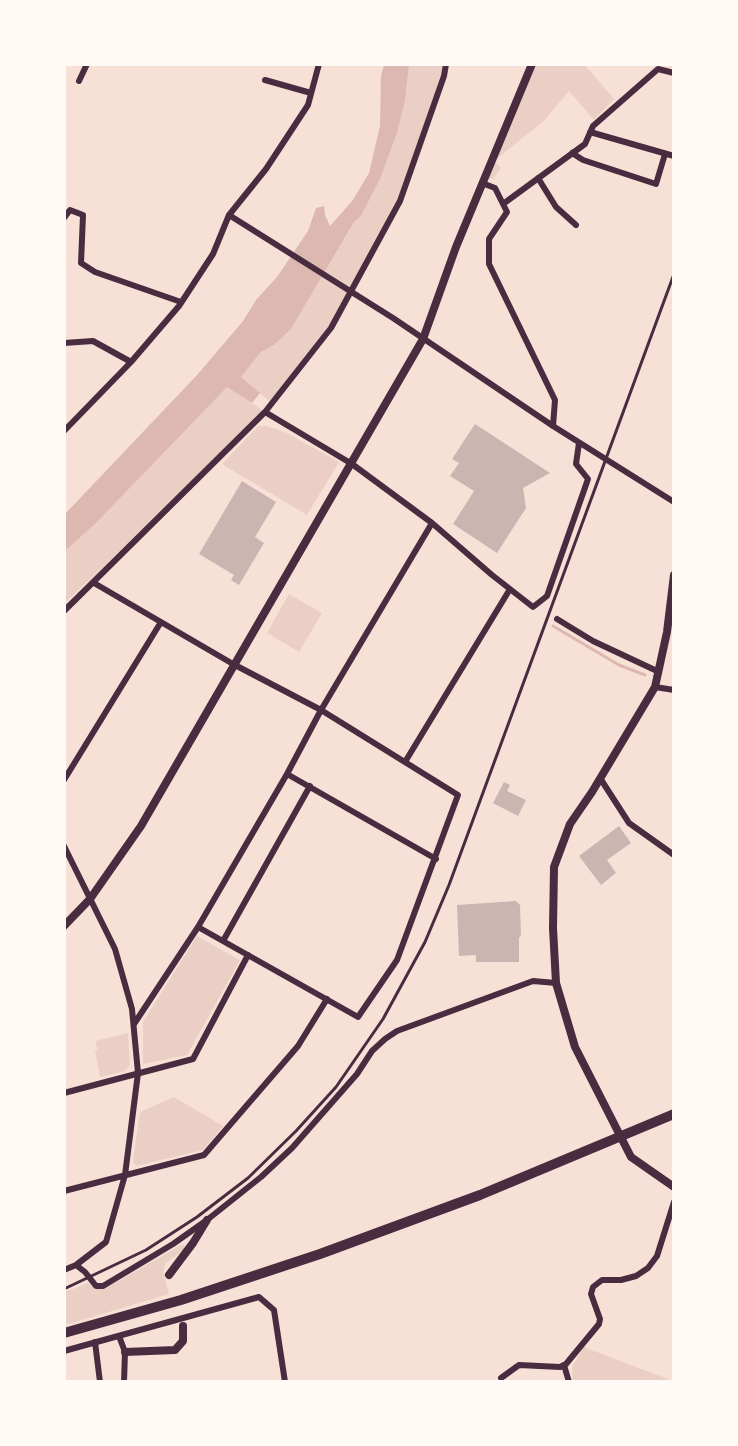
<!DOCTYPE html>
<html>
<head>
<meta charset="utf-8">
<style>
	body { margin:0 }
	#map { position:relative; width:738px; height:1446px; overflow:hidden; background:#f7e1d7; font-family:Jost,sans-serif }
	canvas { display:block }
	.frame { position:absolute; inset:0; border:66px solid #fffaf5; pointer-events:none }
</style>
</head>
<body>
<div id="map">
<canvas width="738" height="1446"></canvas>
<div class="frame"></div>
</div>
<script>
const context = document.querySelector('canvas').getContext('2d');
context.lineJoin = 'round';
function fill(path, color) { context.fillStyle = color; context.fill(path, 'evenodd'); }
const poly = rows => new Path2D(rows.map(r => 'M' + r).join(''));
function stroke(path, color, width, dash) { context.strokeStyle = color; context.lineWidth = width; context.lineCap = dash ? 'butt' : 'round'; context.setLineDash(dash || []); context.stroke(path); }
fill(poly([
	[409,65,446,65,400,201,331,328,270,402,241,377,261,352,274,345,291,329,354,222,361,216,380,179,397,133,405,101],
	[534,65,585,65,614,99,594,120,569,91,544,121,494,161,501,168,493,179,487,178],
	[227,386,265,412,65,603,65,551,100,519],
	[258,426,267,426,285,432,339,462,307,515,222,464],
	[289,594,322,613,299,652,267,633],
	[197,936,240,960,187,1055,143,1064,143,1022],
	[128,1033,130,1065,125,1071,100,1077,95,1051,98,1050,95,1041],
	[174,1097,223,1126,203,1150,136,1166,133,1161,140,1112],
	[181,1245,184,1245,184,1249,166,1263,163,1272,169,1294,65,1325,65,1292,88,1283,94,1288,101,1289,110,1286],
	[584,1347,673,1381,573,1381,572,1367]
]), '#ebcfc5');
fill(poly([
	[384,65,409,65,405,101,397,133,380,179,361,216,354,222,291,329,274,345,261,352,241,377,260,393,252,403,227,387,97,522,65,551,65,514,198,374,243,321,256,300,277,277,308,231,316,208,324,206,325,215,330,226,353,200,369,173,380,126,381,76]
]), '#dcb8b0');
stroke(poly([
	[553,626,619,665,645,675]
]), '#dcb8b0', 3);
fill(poly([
	[475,424,550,473,523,488,526,508,497,553,453,524,474,491,450,476,459,463,452,459],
	[242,481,276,502,255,537,264,543,239,585,231,580,234,575,199,554],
	[504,782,510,785,507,791,526,800,518,816,493,803],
	[619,826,631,843,607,860,616,873,601,885,579,856],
	[516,901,520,905,521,935,519,938,519,962,476,962,476,955,459,956,457,905]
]), '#ccb4b1');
stroke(poly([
	[64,1289,146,1250,197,1217,248,1178,296,1131,336,1087,383,1019,425,942,449,885,674,274]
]), '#4a2c40', 3);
stroke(poly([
	[265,80,311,93],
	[79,81,87,64],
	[590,132,674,156],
	[572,153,583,160,656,184,665,154],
	[538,178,556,207,576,225],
	[482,183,495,188,507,212,489,239,489,264,555,400,553,426],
	[503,204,585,144,593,126,658,69,674,73],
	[229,215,393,318,553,426,674,502],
	[64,218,70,210,83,215,81,263,95,272,181,302],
	[64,343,93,341,131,362,179,306,213,254,229,215,266,169,308,105,319,64],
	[265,412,352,464,432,523,492,575,533,607,547,596,588,479,576,464,579,443],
	[64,431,131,362],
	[94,583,233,664,321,710,458,795,397,960,358,1017,198,927,287,774,321,710,432,523],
	[64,611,265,412,331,328,400,201,444,76,446,64],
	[557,619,593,641,657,671],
	[655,687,674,690],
	[405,762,510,589],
	[287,774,436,859],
	[600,778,629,823,674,855],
	[64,780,161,622],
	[64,846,115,949,132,1009,138,1073,125,1175,106,1242,76,1265],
	[223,941,310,786],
	[134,1024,198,927],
	[64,1093,193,1059,248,955],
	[64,1191,204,1155,298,1046,327,999],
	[64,1270,76,1265,85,1272,96,1286,103,1286,173,1244,207,1220,261,1177,292,1148,357,1074,372,1051,385,1039,397,1031,533,981,556,983],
	[119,1336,125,1352,124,1382],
	[95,1342,100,1382],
	[64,1351,259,1297,274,1310,285,1382],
	[564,1365,569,1382],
	[501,1378,519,1365,560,1367,566,1364,599,1324,600,1319,591,1294,593,1287,602,1280,621,1280,636,1276,648,1268,657,1256,674,1202]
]), '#4a2c40', 6);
stroke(poly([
	[674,575,667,632,655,687,592,792,570,824,554,867,553,928,556,983,575,1047,631,1157,674,1187],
	[64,926,90,899,141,826,423,339,456,247,532,64],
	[169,1275,193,1243,207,1220],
	[125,1352,175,1350,183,1341,183,1326]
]), '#4a2c40', 8);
stroke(poly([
	[64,1333,181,1300,320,1254,480,1195,674,1114]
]), '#4a2c40', 10);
</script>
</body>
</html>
